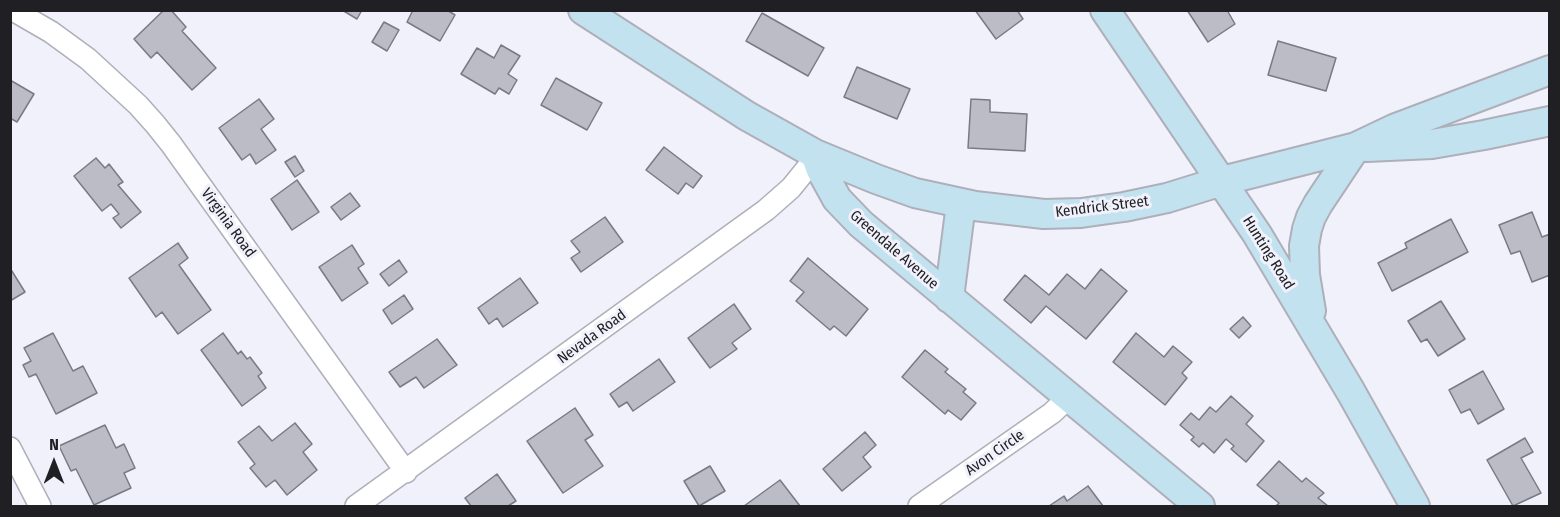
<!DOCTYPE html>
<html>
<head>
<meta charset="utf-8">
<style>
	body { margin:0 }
	#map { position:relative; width:1560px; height:517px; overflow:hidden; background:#f0f1fb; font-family:"Fira Sans Condensed",sans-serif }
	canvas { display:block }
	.frame { position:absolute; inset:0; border:12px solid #202024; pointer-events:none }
	.north { position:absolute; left:24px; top:433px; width:60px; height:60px; -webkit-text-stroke:4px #f0f1fb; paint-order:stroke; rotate:0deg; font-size:16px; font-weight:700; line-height:24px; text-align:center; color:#202024 }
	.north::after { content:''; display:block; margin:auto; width:21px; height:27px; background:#202024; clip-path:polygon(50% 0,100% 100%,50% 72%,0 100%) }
</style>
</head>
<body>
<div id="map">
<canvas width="1560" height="517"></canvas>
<div class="frame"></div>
<div class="north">N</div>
</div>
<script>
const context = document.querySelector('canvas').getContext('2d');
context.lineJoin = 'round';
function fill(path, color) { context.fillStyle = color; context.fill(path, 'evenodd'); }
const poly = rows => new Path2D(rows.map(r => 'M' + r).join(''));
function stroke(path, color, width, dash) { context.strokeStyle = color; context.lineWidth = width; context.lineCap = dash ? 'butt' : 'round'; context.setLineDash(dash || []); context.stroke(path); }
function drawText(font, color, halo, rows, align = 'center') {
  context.font = font + ' "Fira Sans Condensed",sans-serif'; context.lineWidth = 6; context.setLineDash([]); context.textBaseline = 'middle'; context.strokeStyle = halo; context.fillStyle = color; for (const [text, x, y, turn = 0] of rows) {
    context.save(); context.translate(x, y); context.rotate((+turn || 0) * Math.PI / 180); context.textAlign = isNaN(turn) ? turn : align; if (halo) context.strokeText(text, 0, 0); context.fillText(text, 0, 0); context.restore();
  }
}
const building = poly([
	[164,10,171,10,186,27,182,31,216,68,192,90,157,52,151,58,134,39,164,10],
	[342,10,362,10,357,19,342,10],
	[413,10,447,10,455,15,440,41,407,22,413,10],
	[975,10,1017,10,1023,19,996,39,975,10],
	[1187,10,1227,10,1235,24,1208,42,1187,10],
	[762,13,824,48,808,76,746,41,762,13],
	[384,22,399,30,387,51,372,42,384,22],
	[1278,41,1336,58,1326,91,1268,75,1278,41],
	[501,45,520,56,508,74,517,80,509,94,499,88,495,94,461,74,477,48,494,58,501,45],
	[857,67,910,89,897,119,844,97,857,67],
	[556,78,602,103,587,130,541,105,556,78],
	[10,80,34,94,17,122,10,118,10,80],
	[259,99,274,119,261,129,276,150,256,164,250,154,242,160,219,128,259,99],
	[971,99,990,100,990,112,1027,114,1025,151,968,148,971,99],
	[664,147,702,176,693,188,686,183,678,194,646,170,664,147],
	[295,156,304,171,295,177,285,162,295,156],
	[96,158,105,168,109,164,123,182,118,185,141,212,121,228,113,218,119,214,111,204,102,211,74,176,96,158],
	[297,180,319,212,292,230,271,199,297,180],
	[350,193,360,206,341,220,331,207,350,193],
	[1532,212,1542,237,1550,234,1550,275,1532,282,1520,251,1511,254,1499,225,1532,212],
	[605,217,623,242,581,272,571,258,580,252,571,241,605,217],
	[1451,219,1468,252,1392,291,1378,263,1407,248,1405,243,1451,219],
	[178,243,188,258,179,265,211,310,178,334,162,312,156,317,129,278,178,243],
	[352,245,364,264,358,268,368,283,342,301,319,267,352,245],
	[808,258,868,309,846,336,834,326,830,330,796,301,804,292,790,281,808,258],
	[399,260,407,272,389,286,380,274,399,260],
	[10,268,25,292,10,301,10,268],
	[1101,269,1127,291,1086,339,1046,306,1031,323,1004,300,1025,275,1049,295,1067,274,1085,289,1101,269],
	[520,278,538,303,503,327,497,318,489,324,478,308,520,278],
	[404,295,413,309,392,324,383,310,404,295],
	[1441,301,1465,339,1438,356,1427,339,1421,342,1408,321,1441,301],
	[734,304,751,329,732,343,737,349,710,368,688,338,734,304],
	[1243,317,1251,326,1239,338,1230,329,1243,317],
	[53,333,73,371,83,366,97,393,56,414,36,374,29,377,23,365,31,361,24,348,53,333],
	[223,333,238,354,241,351,247,359,250,357,262,373,258,376,266,388,242,406,201,350,223,333],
	[1136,333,1164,357,1173,346,1192,362,1182,373,1187,378,1165,405,1113,362,1136,333],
	[437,339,457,365,424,388,416,377,400,387,389,372,437,339],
	[925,350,948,369,945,372,966,389,963,392,976,403,961,420,948,410,945,414,902,377,925,350],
	[659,359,675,382,633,411,627,402,619,407,610,394,659,359],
	[1483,371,1504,409,1478,424,1470,409,1461,413,1449,390,1483,371],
	[1231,396,1253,416,1246,424,1264,441,1246,462,1231,449,1234,446,1226,439,1214,453,1203,443,1199,447,1191,440,1194,437,1180,425,1191,413,1199,420,1210,407,1216,412,1231,396],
	[575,408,593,435,585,440,603,466,563,493,527,441,575,408],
	[295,423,312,444,303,452,317,470,287,495,275,480,266,487,250,468,255,464,238,442,259,426,272,441,295,423],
	[105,425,116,448,124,444,135,468,124,473,131,488,94,505,76,469,71,471,59,446,105,425],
	[865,432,876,445,863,457,871,467,842,491,823,469,865,432],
	[1525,438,1533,452,1521,458,1541,493,1513,506,1487,460,1525,438],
	[1279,461,1302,482,1306,478,1324,493,1318,498,1328,506,1276,506,1279,503,1257,485,1279,461],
	[710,466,725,491,699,506,684,481,710,466],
	[497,474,516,501,508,506,471,506,465,498,497,474],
	[780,480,800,506,744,506,780,480],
	[1088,486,1103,506,1049,506,1064,496,1067,501,1088,486]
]);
fill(building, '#bbbcc6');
stroke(building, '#7a7a84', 1.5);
const street = poly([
	[13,10,51,32,88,59,138,105,155,124,171,144,406,472],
	[10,448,40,506],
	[356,506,766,210,791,188,808,167,815,154],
	[919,506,1052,413,1069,397]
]);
const secondary = poly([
	[583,10,747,116,815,154,876,179,915,193,975,206,1044,214,1081,213,1102,210,1124,207,1167,198,1222,181,1356,147,1396,128,1550,70],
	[1105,10,1257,234,1351,392,1415,506],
	[1367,147,1432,144,1484,135,1550,121],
	[815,154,821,170,837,199,861,224,1200,506],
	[949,298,961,204],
	[1311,311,1305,275,1304,246,1307,229,1311,217,1318,204,1356,147]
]);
stroke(street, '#afafb9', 24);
stroke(secondary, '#afafb9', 32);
stroke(street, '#fff', 21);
stroke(secondary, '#c2e2f0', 28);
drawText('15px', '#202024', '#f0f1fb', [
	["Kendrick Street",1102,207,-7],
	["Virginia Road",228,223,54],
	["Greendale Avenue",894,250,41],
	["Hunting Road",1268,253,58],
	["Nevada Road",592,337,-36],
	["Avon Circle",995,453,-35]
]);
</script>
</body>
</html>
